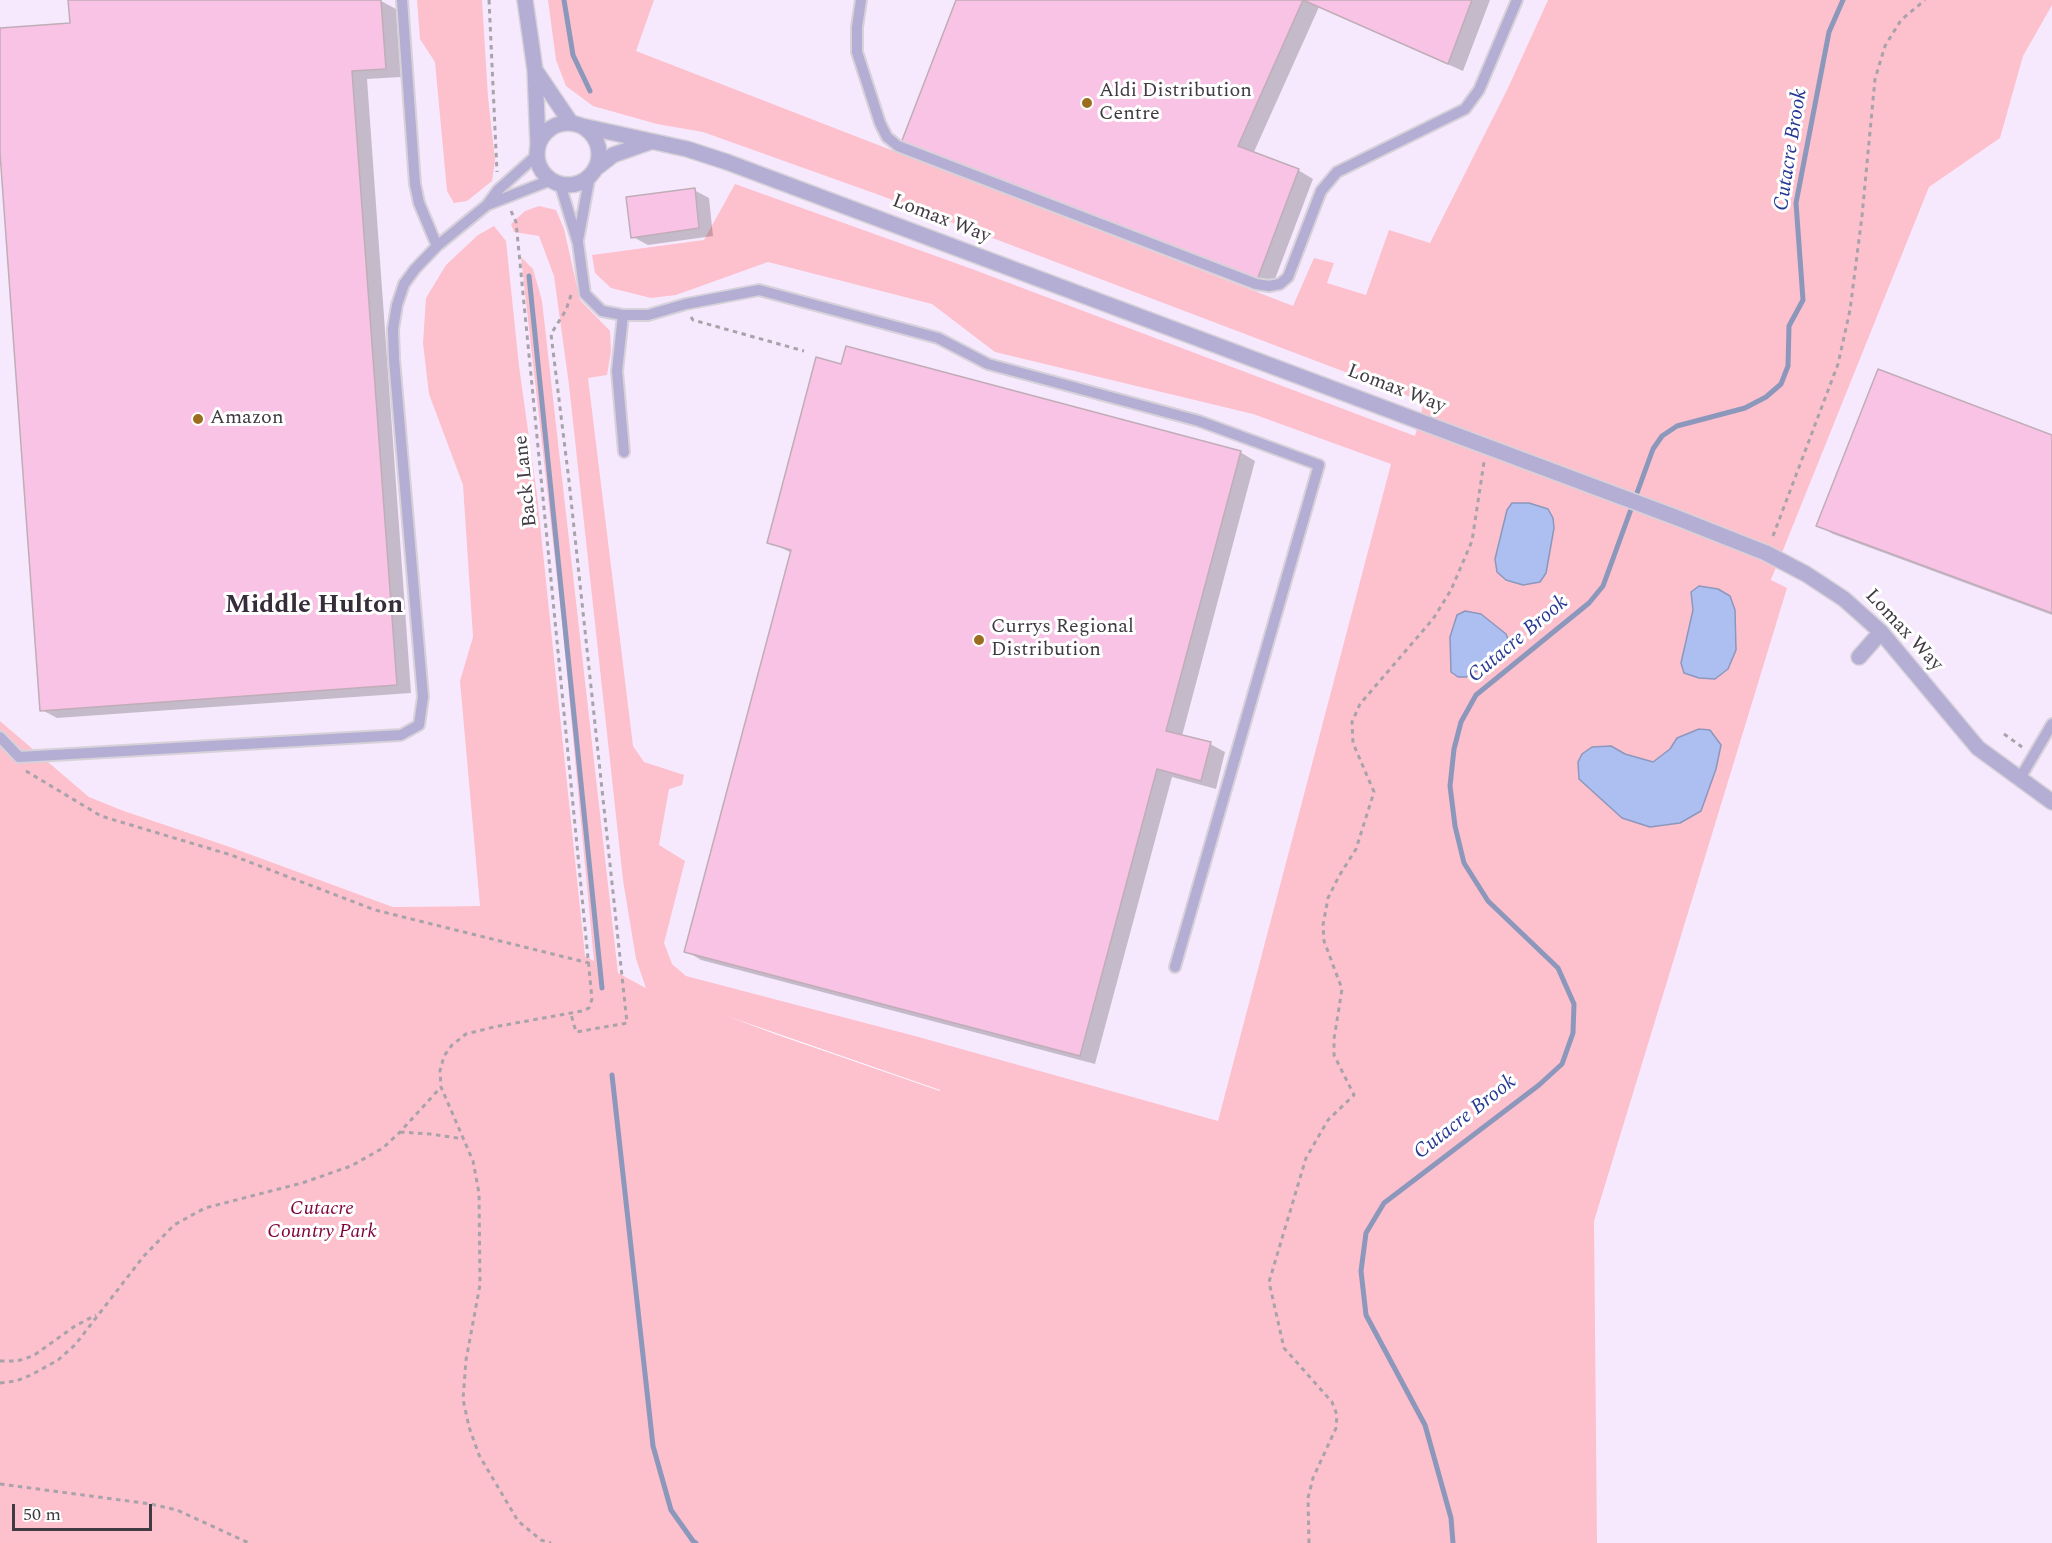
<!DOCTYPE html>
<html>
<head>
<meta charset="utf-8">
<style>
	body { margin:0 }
	#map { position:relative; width:2052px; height:1543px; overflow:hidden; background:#fdf8ff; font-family:Spectral,serif }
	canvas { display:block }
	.scale { position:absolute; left:12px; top:1504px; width:140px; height:27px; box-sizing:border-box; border:3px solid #403b42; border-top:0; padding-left:8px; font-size:18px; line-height:21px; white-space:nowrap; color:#403b42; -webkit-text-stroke:4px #fff; paint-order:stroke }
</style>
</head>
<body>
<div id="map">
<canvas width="2052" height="1543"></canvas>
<div class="scale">50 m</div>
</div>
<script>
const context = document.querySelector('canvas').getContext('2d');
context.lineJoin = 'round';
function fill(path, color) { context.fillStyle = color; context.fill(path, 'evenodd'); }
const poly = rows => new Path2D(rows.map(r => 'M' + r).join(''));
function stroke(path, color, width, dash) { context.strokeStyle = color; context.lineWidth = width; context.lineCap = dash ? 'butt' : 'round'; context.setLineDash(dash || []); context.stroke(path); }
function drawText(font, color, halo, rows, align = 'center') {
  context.font = font + ' Spectral,serif'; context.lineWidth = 6; context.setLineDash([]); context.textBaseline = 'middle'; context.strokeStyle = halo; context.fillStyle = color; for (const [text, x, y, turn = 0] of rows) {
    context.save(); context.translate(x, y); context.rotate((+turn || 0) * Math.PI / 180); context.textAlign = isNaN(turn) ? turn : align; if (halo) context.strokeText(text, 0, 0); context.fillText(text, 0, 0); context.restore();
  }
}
fill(poly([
	[0,0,1548,0,1507,90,1219,1187,647,988,487,906,393,907,233,848,124,811,89,797,0,721],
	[2052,0,2052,1543,1554,1543,1525,1262,1628,1012,1926,117]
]), '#f7e9fd');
fill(poly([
	[417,0,482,0,488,97,495,160,492,181,467,201,454,203,447,191,435,62,420,39],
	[548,0,654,0,636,51,1293,306,1314,258,1334,263,1327,283,1366,295,1389,230,1430,243,1507,90,1548,0,2052,0,2052,5,2023,56,2000,138,1929,187,1771,580,1787,588,1594,1221,1597,1543,0,1543,0,721,89,797,124,811,233,848,393,907,480,906,460,681,473,637,463,485,429,394,423,343,426,298,446,265,478,235,494,226,506,241,519,366,537,495,585,956,594,961,563,631,521,257,533,269,542,301,618,973,646,988,636,959,623,880,569,385,554,276,539,236,514,232,511,224,525,211,539,206,556,210,564,229,580,300,610,331,611,351,607,375,588,378,633,746,644,762,684,775,682,785,669,789,659,845,685,861,664,943,672,964,686,976,915,1036,1218,1121,1391,464,1253,414,995,352,932,304,768,262,676,295,651,298,611,288,595,273,592,255,704,240,735,184,972,269,1415,436,1424,402,882,196,703,132,657,124,593,106,566,86,556,60],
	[727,1016,940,1090,940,1091,775,1034]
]), '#fdc0cd');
const water = poly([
	[1512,503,1529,503,1548,509,1553,518,1554,528,1546,573,1540,582,1523,585,1506,580,1497,572,1495,559,1507,510,1512,503],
	[1699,586,1718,589,1730,596,1735,610,1736,650,1728,669,1715,679,1699,678,1684,673,1681,663,1693,610,1691,592,1699,586],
	[1465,611,1481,614,1506,634,1510,644,1500,658,1466,677,1458,677,1451,672,1450,637,1457,615,1465,611],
	[1699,729,1710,730,1721,745,1716,769,1701,811,1680,823,1650,827,1622,818,1579,779,1578,762,1582,754,1592,747,1611,746,1625,754,1653,762,1670,749,1677,738,1699,729]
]);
fill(water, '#adbff1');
stroke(water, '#8c97bc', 1.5);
fill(poly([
	[70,0,368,0,381,1,396,9,401,77,367,79,411,693,57,718,42,710,0,132,0,29,72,24],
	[957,0,1490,0,1463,71,1319,7,1253,154,1298,170,1313,179,1272,287,918,151],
	[694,190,709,198,713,236,648,245,633,237],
	[2052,437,2052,615,1833,534,1818,525],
	[1240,452,1255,461,1182,736,1210,744,1225,752,1216,789,1172,777,1095,1064,701,960,686,951,792,553,769,542]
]), '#0003');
stroke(poly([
	[564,0,573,55,590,91],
	[529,276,602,988],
	[612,1075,653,1446,671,1510,693,1541,696,1543],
	[1453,1543,1451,1518,1425,1425,1366,1315,1361,1271,1366,1233,1384,1203,1539,1085,1562,1064,1573,1033,1574,1004,1558,968,1488,901,1464,863,1455,826,1450,786,1454,749,1461,722,1476,695,1589,603,1603,586,1653,449,1662,436,1677,426,1745,408,1766,397,1781,384,1788,366,1789,326,1803,300,1796,203,1829,32,1843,0]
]), '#8c97bc', 5);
const building = poly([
	[68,0,381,0,386,69,352,71,397,685,40,711,0,153,0,28,70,23,68,0],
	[956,0,1472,0,1448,64,1303,0,1238,146,1299,169,1257,280,901,143,956,0],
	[695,188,699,228,631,238,626,197,695,188],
	[846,346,1241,451,1166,731,1211,742,1201,781,1157,769,1080,1056,684,952,791,550,767,543,816,357,841,364,846,346],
	[1878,369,2052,435,2052,613,1816,526,1878,369]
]);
fill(building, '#f8c3e4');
stroke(building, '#c0adb8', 1.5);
const lane = poly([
	[402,0,415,184,419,203,437,246],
	[861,0,857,27,857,52,880,123,887,137,898,146,1256,284,1269,286,1280,284,1288,277,1321,191,1337,172,1465,109,1479,90,1517,0],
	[560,184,578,243,585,294,602,311,623,315,648,315,686,304,759,290,938,338,988,364,1199,421,1319,465,1175,967],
	[487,205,551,180],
	[578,240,590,175],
	[623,315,617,371,624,452],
	[0,737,19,757,401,735,419,725,423,697,394,359,393,329,397,305,404,284,415,269,437,246,487,205,498,190,537,155],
	[2019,780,2052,724]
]);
const street = poly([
	[525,0,535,70,538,144],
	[535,70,571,123],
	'537 154a31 31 0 1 1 62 0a31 31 0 1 1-62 0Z',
	[582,126,687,149,727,162,1675,517,1766,553,1806,574,1844,599,1881,632,1978,748,2052,802],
	[595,169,613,155,650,142],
	[1859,657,1881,632]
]);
stroke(lane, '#d7d2d9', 14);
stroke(street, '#d7d2d9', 18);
stroke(poly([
	[489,0,497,172],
	[511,211,516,222,592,999,589,1008,582,1011,494,1027,466,1034,452,1045,444,1056,440,1071,441,1087,473,1161,479,1193,480,1285,466,1360,463,1399,469,1427,479,1455,518,1521,541,1540,551,1543],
	[571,295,566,310,551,334,569,481,627,1023,576,1032,571,1014],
	[691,317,693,320,804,351],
	[1773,536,1838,364,1850,310,1862,216,1875,79,1885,46,1901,20,1925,0],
	[2004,734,2022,747],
	[26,771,101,816,231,855,375,910,589,963],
	[400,1132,430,1134,464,1139],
	[0,1361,17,1361,33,1356,75,1326,96,1315],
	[0,1383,16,1381,31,1375,58,1360,75,1345,143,1257,174,1225,205,1208,302,1183,351,1166,383,1148,400,1132,441,1087],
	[0,1484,151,1504,177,1510,249,1543],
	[1309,1543,1308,1498,1313,1478,1336,1428,1337,1415,1332,1402,1284,1348,1269,1282,1306,1158,1328,1120,1354,1095,1334,1055,1334,1039,1342,989,1324,941,1323,925,1328,898,1339,876,1356,849,1374,792,1353,743,1352,722,1360,704,1433,619,1451,590,1472,541,1484,462]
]), '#a8a3aa', 3, [4.5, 4.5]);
stroke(lane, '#b4add4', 10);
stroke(street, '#b4add4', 15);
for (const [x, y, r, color] of [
	[1087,103,6,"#9b6d1e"],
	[198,419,6,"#9b6d1e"],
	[979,640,6,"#9b6d1e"]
]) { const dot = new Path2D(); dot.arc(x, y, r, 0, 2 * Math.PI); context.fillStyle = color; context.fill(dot); stroke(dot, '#fff', 2); }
drawText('20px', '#403b42', '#fff', [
	["Aldi Distribution",1099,92],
	["Centre",1099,115],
	["Amazon",210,419],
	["Currys Regional",991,628],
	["Distribution",991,651]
], 'left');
drawText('20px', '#403b42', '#fff', [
	["Lomax Way",941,220,21],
	["Lomax Way",1396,390,21],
	["Back Lane",527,481,-96],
	["Lomax Way",1903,631,47]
]);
drawText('italic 20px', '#7f0339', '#fff', [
	["Cutacre",322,1210],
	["Country Park",322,1233]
]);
drawText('italic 21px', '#283995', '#fff', [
	["Cutacre Brook",1792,150,-81],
	["Cutacre Brook",1519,640,-40],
	["Cutacre Brook",1466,1118,-38]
]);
drawText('bold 26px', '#362d3a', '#fff', [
	["Middle Hulton",314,607]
]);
</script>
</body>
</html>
